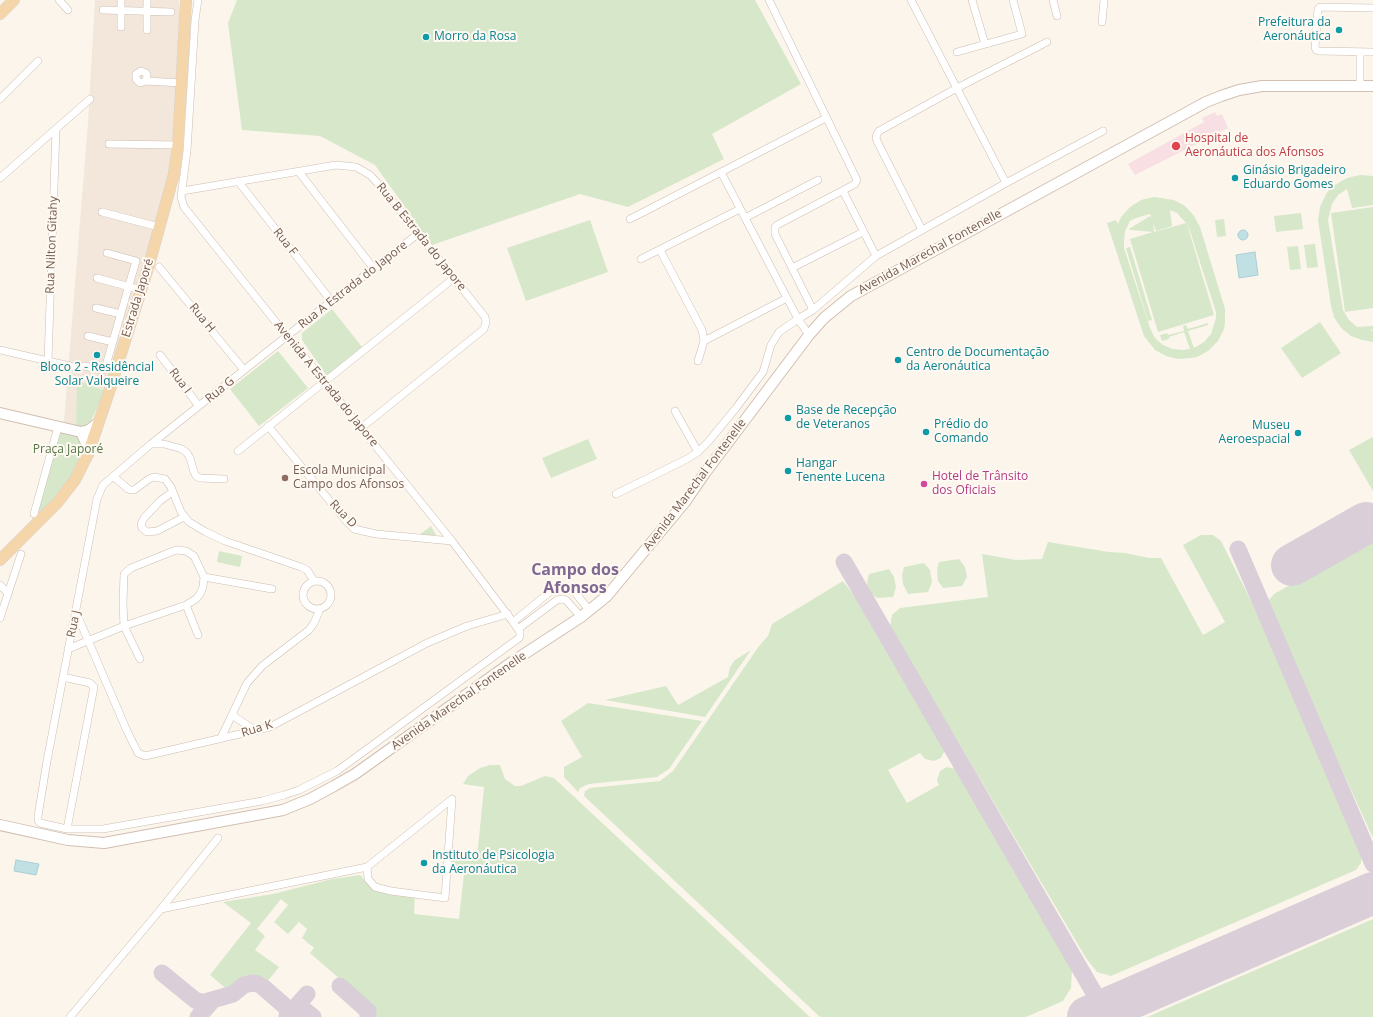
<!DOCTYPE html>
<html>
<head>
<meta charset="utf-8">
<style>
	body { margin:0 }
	canvas { display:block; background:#fbf5eb }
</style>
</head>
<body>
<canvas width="1373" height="1017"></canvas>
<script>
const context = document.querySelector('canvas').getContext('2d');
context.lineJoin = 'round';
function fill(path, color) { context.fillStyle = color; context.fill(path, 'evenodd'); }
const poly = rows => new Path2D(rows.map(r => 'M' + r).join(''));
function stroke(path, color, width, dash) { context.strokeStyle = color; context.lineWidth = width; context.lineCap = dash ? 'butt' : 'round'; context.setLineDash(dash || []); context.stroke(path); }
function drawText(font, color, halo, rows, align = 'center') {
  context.font = font + ' "Open Sans",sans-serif'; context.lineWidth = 4; context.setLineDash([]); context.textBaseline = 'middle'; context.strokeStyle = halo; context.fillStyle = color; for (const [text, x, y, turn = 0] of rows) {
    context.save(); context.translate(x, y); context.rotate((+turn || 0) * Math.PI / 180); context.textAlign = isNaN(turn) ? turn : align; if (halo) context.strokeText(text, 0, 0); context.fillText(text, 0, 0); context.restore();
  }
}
fill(poly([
	[95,0,179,0,181,136,147,260,105,391,89,425,59,427,64,421,88,123]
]), '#f2e7da');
fill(poly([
	[1215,112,1217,116,1222,114,1228,128,1135,175,1128,164,1204,122,1202,118]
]), '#f8dfe3');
fill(poly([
	[237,0,755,0,801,84,712,134,724,159,628,207,580,194,432,245,375,165,320,136,242,130,228,23],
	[1360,175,1373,176,1373,205,1352,208,1347,189,1338,195,1332,204,1328,220,1343,310,1349,320,1357,327,1373,326,1373,330,1369,331,1373,331,1373,342,1362,340,1351,336,1341,328,1334,317,1331,306,1318,220,1320,207,1326,194,1330,189,1335,185,1347,178],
	[1154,197,1174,200,1185,206,1194,216,1200,227,1225,309,1225,323,1224,329,1218,341,1208,351,1197,357,1191,358,1178,359,1166,356,1155,350,1144,336,1107,223,1116,220,1118,224,1121,217,1130,207,1141,200],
	[1170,210,1177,213,1186,223,1154,232,1153,223,1156,231,1172,226],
	[1150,214,1152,219,1150,216,1129,229,1130,230,1132,230,1153,232,1130,239,1158,332,1214,315,1187,224,1190,231,1216,312,1216,318,1211,334,1204,342,1194,348,1188,331,1208,325,1208,323,1188,329,1186,325,1183,326,1184,331,1168,335,1167,333,1160,335,1162,341,1169,339,1169,337,1184,332,1190,349,1183,350,1173,349,1163,345,1155,338,1150,328,1124,248,1124,242,1125,231,1130,221,1136,218],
	[1373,207,1373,308,1345,312,1331,213],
	[1301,213,1303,229,1276,232,1274,216],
	[1224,219,1226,236,1217,237,1215,220],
	[590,220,608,272,526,301,507,248],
	[1315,244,1318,267,1307,268,1304,245],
	[1298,246,1301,269,1290,270,1287,247],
	[1130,247,1152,320,1148,321,1126,248],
	[332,309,362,347,327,376,302,340,302,333],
	[1320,322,1341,353,1302,378,1281,348],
	[278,351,308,388,259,426,230,389],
	[77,380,105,391,89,425,84,451,71,476,56,503,31,524,59,427,76,430],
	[1373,437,1373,491,1349,450],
	[588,439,597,459,551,478,542,458],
	[431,526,436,535,419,535],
	[1201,535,1213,535,1221,541,1253,605,1362,852,1361,863,1356,870,1111,976,1097,972,1086,958,890,627,892,615,900,608,988,597,982,554,1016,560,1042,559,1048,542,1109,552,1125,553,1149,558,1161,558,1203,635,1225,622,1183,545],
	[1373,539,1373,838,1267,606,1269,600,1274,594],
	[219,551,242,556,240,567,217,562],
	[959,559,965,567,967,577,962,586,943,588,938,581,937,570,939,562],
	[924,563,930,570,932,582,928,592,908,594,903,584,902,575,904,567],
	[889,569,894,577,896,587,893,597,878,598,870,594,867,583,869,574],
	[843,581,866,612,945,750,941,758,934,761,925,759,920,753,888,770,907,803,939,785,937,780,940,771,947,767,956,769,1072,970,1071,988,1063,1001,1026,1017,820,1017,584,796,585,791,590,788,660,781,673,771,759,646,768,636,772,624],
	[751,650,705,717,605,700,666,686,678,705,728,677,730,667,735,660],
	[588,703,702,721,669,769,657,777,589,784,580,788,578,792,564,777,564,767,582,757,561,721],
	[490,765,500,765,505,779,515,786,521,786,545,776,554,778,810,1017,373,1017,372,1011,365,1001,310,953,314,948,302,938,307,929,299,922,288,934,274,922,288,905,281,899,257,929,265,936,255,950,279,967,267,982,254,978,244,978,236,982,229,991,210,975,251,923,223,902,273,894,332,879,360,875,365,880,367,880,374,889,415,895,414,914,459,919,464,874,450,871,452,856,477,858,484,787,463,784,468,776,480,768],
	[1373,919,1373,1017,1147,1017]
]), '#d7e8ca');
const water = poly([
	'1238 235a5 5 0 1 1 10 0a5 5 0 1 1-10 0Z',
	[1255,252,1258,275,1239,278,1236,255,1255,252],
	[16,860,39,864,36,875,14,871,16,860]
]);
fill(water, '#c1e0e4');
stroke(water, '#a8cfd5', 1);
stroke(poly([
	[1238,549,1373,864],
	[844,562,1104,1010],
	[162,973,195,1000,200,1002,205,1002,233,994,244,985,252,983,258,984,263,987,287,1008,288,1011,287,1017],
	[340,986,368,1011,368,1017],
	[298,1005,313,1017],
	[198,1017,213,1000],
	[287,1017,307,994]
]), '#dacfd8', 17);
stroke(poly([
	[1292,565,1366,523],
	[1088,1017,1373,893]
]), '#dacfd8', 42);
const street = poly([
	[59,0,68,10],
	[198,0,195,20,187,151,181,197,184,207,287,336,306,359,361,428,452,541,513,622,520,632,520,636,519,638,337,771,299,790,284,795,262,801,103,829,67,829,40,823,38,820,38,816,47,761,97,499,103,485,151,444,287,336,419,233],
	[769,0,857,180,855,184,777,225,775,227,775,234,813,310],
	[911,0,1006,183],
	[972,0,985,44],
	[1053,0,1057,16],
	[1373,8,1320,7,1318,9,1315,47,1316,50,1319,51,1373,52],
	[103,10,171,12],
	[1102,22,1104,0],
	[121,27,121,0],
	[147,30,147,0],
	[957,52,1022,34,1013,0],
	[146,81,147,75,146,73,141,71,136,74,136,79,140,83,146,81,181,83],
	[1360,86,1360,52],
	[0,99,38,61],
	[109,144,178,145],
	[299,172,374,269],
	[721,172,798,319,809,335],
	[0,178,90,99],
	[238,181,332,302],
	[182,191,336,165,356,167,370,175,382,188,481,312,485,317,486,322,484,329,361,428],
	[843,191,876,256],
	[102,212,159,227],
	[745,218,818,180],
	[630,219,826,118],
	[922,230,877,141,876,138,877,134,879,131,957,88,1047,42],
	[660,250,702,330,704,341,698,361],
	[641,259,740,209],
	[159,267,244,370],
	[792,268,863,232],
	[97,278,141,290],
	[96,308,121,314],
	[88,336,113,342],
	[704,341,787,298],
	[0,350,74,367],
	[160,355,199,406],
	[48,361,56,129],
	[84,366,102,370,105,369,136,261,107,253],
	[675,411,698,452],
	[268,426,347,522,354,529,376,534,452,541],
	[151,444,164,444,182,449,187,453,190,458,194,472,196,476,200,478,224,479],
	[238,451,454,278],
	[113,476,128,489,131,490,134,490,149,479,154,477,165,479,171,487,181,512,189,522,206,532,225,541,301,567,307,570,314,581],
	[172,492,160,501,144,518,141,524,142,528,147,532,157,531,184,517],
	[616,494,687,459,698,452,708,442,736,408,763,372,771,345,779,332,798,319,813,310,876,256,1006,183,1103,131],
	[34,514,58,427],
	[176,550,186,551,194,556,204,577,203,587,200,594,196,599,186,605,124,626,123,603,124,574,131,568,176,550],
	[204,577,272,589],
	'303 595a14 14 0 1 1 28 0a14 14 0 1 1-28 0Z',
	[0,585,8,593],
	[186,605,198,635],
	[76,612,127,731,138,753,145,756,270,727,427,643,467,626,508,614],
	[0,618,21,554],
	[513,622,551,591,557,587,568,588,573,590,589,610],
	[518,629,557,600,562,599,566,600,581,617],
	[68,649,124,626,140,659],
	[63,677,90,683,94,687,67,829],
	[232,715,256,731],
	[221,738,247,683,262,666,309,630,314,623,320,609],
	[367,867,368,879,375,887,391,891,445,898,452,799],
	[161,909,367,867,452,799],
	[70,1017,161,909,218,838]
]);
const secondary = poly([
	[0,413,81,432,89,430,98,423],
	[81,432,86,443,88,454],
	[0,825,68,840,104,843,283,810,310,799,334,786,355,774,512,662,581,617,607,596,685,502,705,473,809,335,824,318,851,296,1206,102,1221,96,1239,90,1262,86,1373,86]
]);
const primary = poly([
	[0,14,14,0],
	[0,560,57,503,75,480,88,454,109,392,149,265,174,174,178,145,186,0]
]);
stroke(street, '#cdbdb2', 8);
stroke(secondary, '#d2bfb2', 12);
stroke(primary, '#d8d1ce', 12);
stroke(street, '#fff', 7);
stroke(secondary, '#fff', 10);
stroke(primary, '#f4d6aa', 11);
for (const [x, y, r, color] of [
	[1339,30,4,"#0f9aa8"],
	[426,37,4,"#0f9aa8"],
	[1176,146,5,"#e0444e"],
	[1235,178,4,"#0f9aa8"],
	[97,355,4,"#0f9aa8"],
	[898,360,4,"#0f9aa8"],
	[788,418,4,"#0f9aa8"],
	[926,432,4,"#0f9aa8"],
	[1298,433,4,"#0f9aa8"],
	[788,471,4,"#0f9aa8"],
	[285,478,4,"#8d6e63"],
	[924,484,4,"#d1479c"],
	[424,863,4,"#0f9aa8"]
]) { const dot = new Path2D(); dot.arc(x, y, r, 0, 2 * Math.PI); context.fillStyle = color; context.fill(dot); stroke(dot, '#fef9f2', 1.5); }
drawText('12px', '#0d838f', '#fef9f2', [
	["Prefeitura da",1331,23,"right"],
	["Aeronáutica",1331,37,"right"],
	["Morro da Rosa",434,37],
	["Ginásio Brigadeiro",1243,171],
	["Eduardo Gomes",1243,185],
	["Centro de Documentação",906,353],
	["da Aeronáutica",906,367],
	["Bloco 2 - Residêncial",97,368,"center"],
	["Solar Valqueire",97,382,"center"],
	["Base de Recepção",796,411],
	["de Veteranos",796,425],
	["Prédio do",934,425],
	["Comando",934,439],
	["Museu",1290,426,"right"],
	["Aeroespacial",1290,440,"right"],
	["Hangar",796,464],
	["Tenente Lucena",796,478],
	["Instituto de Psicologia",432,856],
	["da Aeronáutica",432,870]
], 'left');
drawText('12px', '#be3a42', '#fef9f2', [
	["Hospital de",1185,139],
	["Aeronáutica dos Afonsos",1185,153]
], 'left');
drawText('12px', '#755c50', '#fef9f2', [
	["Rua B Estrada do Japore",421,237,51],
	["Rua F",285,242,52],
	["Rua Nilton Gitahy",52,245,-88],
	["Avenida Marechal Fontenelle",930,252,-29],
	["Rua A Estrada do Japore",353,285,-38],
	["Estrada Japoré",138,298,-73],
	["Rua H",202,318,51],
	["Rua I",180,381,53],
	["Avenida A Estrada do Japore",326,384,51],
	["Rua G",220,390,-39],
	["Avenida Marechal Fontenelle",695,485,-53],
	["Rua D",343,514,46],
	["Rua J",74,624,-78],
	["Avenida Marechal Fontenelle",459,701,-35],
	["Rua K",257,729,-17]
]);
drawText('12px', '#587949', '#fef9f2', [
	["Praça Japoré",68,450]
]);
drawText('12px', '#785e54', '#fef9f2', [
	["Escola Municipal",293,471],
	["Campo dos Afonsos",293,485]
], 'left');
drawText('12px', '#b23c85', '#fef9f2', [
	["Hotel de Trânsito",932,477],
	["dos Oficiais",932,491]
], 'left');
drawText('bold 16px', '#826890', '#fef9f2', [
	["Campo dos",575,570],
	["Afonsos",575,588]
]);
</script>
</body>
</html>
